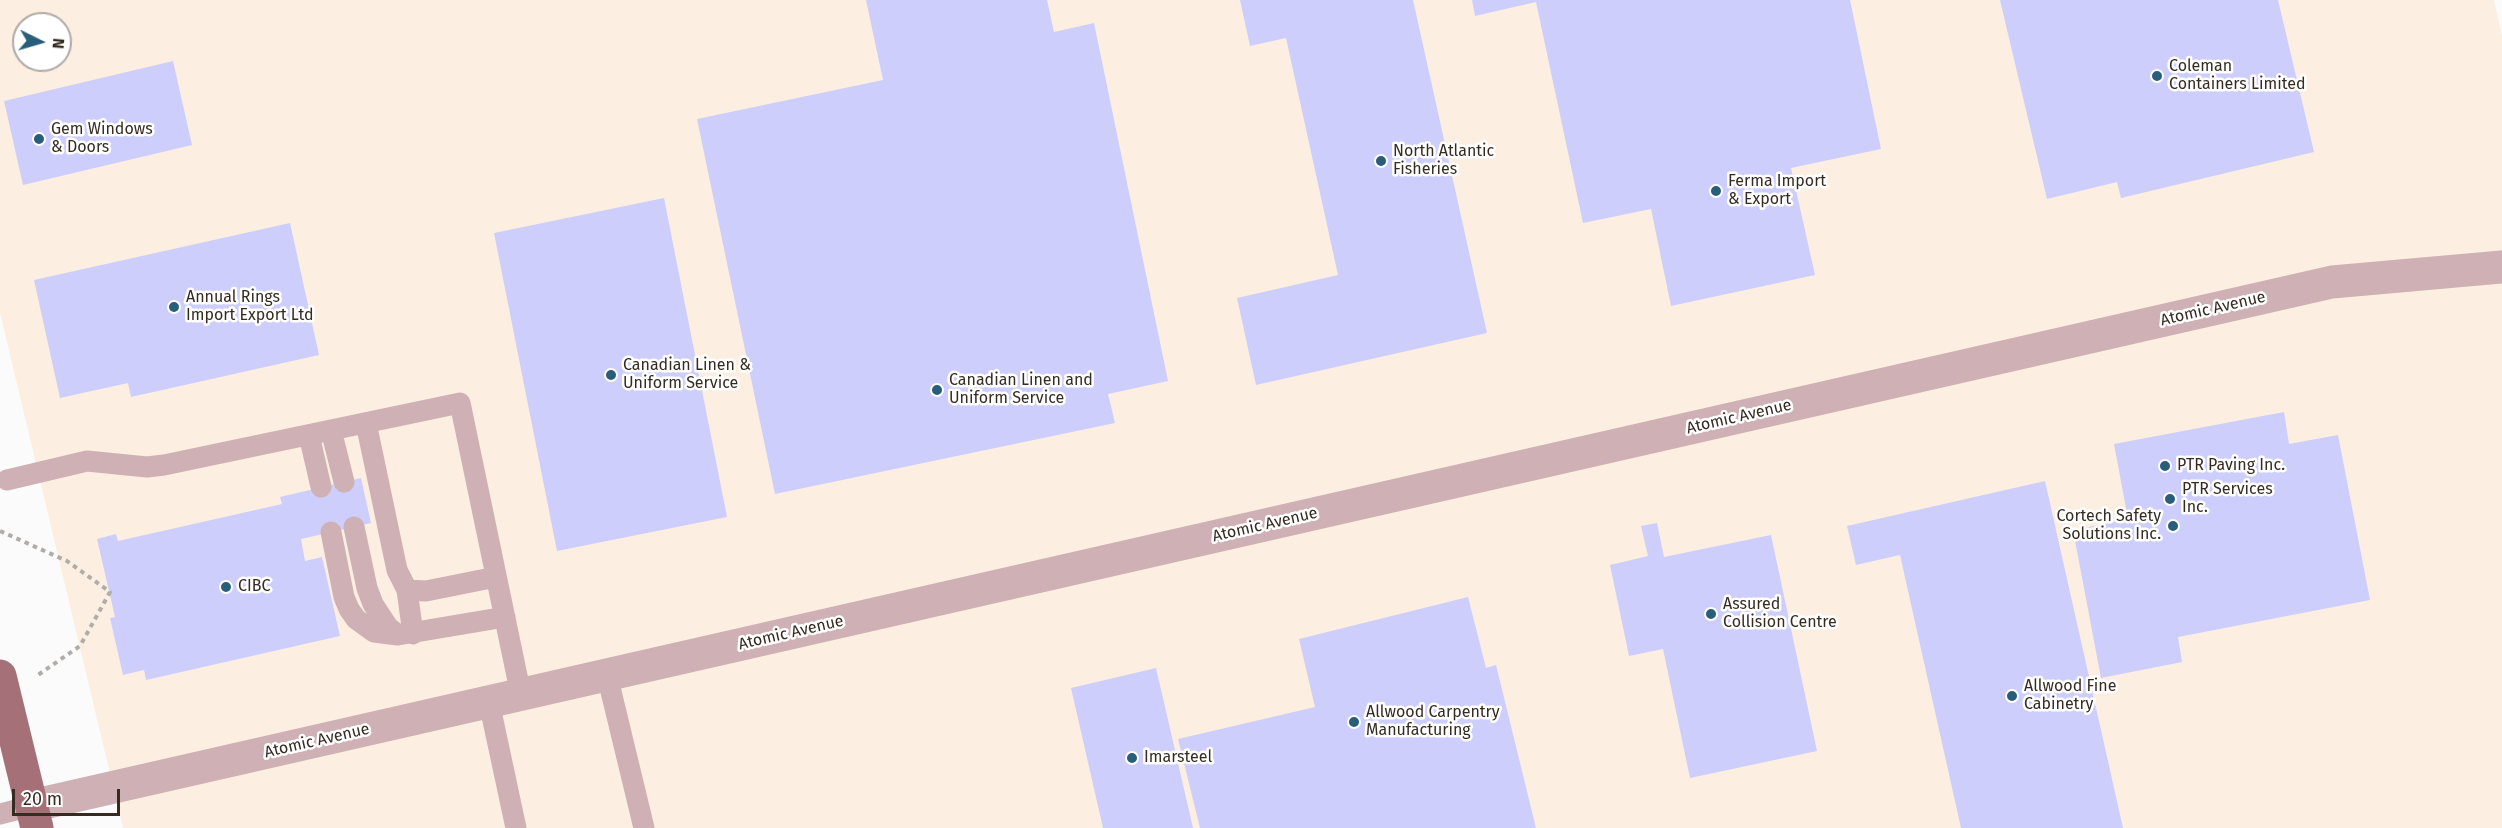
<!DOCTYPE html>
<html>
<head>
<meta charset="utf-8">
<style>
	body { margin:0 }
	#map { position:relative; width:2502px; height:828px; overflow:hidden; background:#fbfbfb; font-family:"Fira Sans",sans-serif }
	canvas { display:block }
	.north { position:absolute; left:12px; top:12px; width:60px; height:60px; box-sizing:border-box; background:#fff; border:2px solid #aeaaa6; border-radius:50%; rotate:95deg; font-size:16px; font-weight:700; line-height:24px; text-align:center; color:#352b21 }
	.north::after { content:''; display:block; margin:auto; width:21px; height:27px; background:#295e7a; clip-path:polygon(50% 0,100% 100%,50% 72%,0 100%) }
	.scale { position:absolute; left:12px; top:789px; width:108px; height:27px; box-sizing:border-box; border:3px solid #352b21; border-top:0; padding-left:8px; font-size:18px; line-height:21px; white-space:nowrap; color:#352b21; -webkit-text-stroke:4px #fff; paint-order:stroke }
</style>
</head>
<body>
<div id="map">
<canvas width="2502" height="828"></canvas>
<div class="north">N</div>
<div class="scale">20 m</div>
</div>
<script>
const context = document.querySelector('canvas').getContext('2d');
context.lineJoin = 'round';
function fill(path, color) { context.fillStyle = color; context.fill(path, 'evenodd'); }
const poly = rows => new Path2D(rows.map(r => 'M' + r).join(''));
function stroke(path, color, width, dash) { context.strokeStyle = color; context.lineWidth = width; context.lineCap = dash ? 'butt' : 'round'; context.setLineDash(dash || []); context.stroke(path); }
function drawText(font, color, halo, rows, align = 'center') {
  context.font = font + ' "Fira Sans",sans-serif'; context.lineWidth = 5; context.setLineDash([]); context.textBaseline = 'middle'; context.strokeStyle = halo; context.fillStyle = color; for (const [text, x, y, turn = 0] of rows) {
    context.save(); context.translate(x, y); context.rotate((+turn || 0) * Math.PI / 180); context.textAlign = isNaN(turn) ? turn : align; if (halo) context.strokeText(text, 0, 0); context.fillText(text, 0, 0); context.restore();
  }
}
fill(poly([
	[0,0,2494,0,2502,36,2502,828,123,828,0,313],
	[24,24,60,24,60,60,24,60]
]), '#fcefe1');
fill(poly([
	[866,0,1047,0,1054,32,1094,23,1168,381,1108,394,1115,423,775,494,697,119,883,80],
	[1240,0,1413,0,1487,333,1256,385,1237,298,1338,275,1286,38,1250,46],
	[1472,0,1850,0,1881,149,1791,168,1815,275,1671,306,1651,209,1583,223,1536,2,1475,16],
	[2000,0,2278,0,2314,152,2121,198,2117,182,2047,199],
	[173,61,192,145,23,185,4,101],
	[664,198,727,517,557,551,494,233],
	[290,223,319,355,131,397,128,383,60,398,34,280],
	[2284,412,2289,444,2338,435,2370,600,2178,637,2182,662,2101,678,2073,530,2128,519,2114,444],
	[361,478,371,523,301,539,305,561,322,557,340,636,146,680,144,670,123,675,110,618,115,617,97,539,116,534,118,541,282,504,280,497],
	[2045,481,2123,828,1961,828,1900,555,1856,565,1847,526],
	[1657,523,1664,557,1771,535,1817,751,1690,778,1663,649,1629,656,1610,565,1648,556,1641,526],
	[1468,597,1486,668,1496,665,1536,828,1200,828,1178,739,1315,707,1299,639],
	[1156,668,1193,828,1103,828,1071,688]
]), '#cdcefc');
stroke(poly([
	[0,531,67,561,110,592,80,646,35,677]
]), '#b0ada9', 4, [4.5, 4.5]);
stroke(poly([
	[366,423,397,570,407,590,426,591,496,577],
	[331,430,344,482],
	[309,435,321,487],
	[7,480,87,461,147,467,164,465,460,403,521,695],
	[354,527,367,588,373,604,388,627,398,635],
	[331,532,344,597,349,609,356,619,374,632,398,635,505,617],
	[407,590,413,634],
	[607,675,644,828],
	[489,702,516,828],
	[0,814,31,806]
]), '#cfb0b4', 21);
stroke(poly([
	[31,806,2332,282,2502,267]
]), '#cfb0b4', 33);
stroke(poly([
	[0,676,37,828]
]), '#a67079', 33);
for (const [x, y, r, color] of [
	[2157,76,6,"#295e7a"],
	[39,139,6,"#295e7a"],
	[1381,161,6,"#295e7a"],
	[1716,191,6,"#295e7a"],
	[174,307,6,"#295e7a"],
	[611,375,6,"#295e7a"],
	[937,390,6,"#295e7a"],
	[2165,466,6,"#295e7a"],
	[2170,499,6,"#295e7a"],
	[2173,526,6,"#295e7a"],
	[226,587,6,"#295e7a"],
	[1711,614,6,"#295e7a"],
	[2012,696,6,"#295e7a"],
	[1354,722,6,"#295e7a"],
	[1132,758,6,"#295e7a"]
]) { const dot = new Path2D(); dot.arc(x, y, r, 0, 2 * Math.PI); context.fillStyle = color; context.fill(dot); stroke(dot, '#fff', 2); }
drawText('16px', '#352b21', '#fff', [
	["Coleman",2169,67],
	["Containers Limited",2169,85],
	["Gem Windows",51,130],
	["& Doors",51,148],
	["North Atlantic",1393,152],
	["Fisheries",1393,170],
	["Ferma Import",1728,182],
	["& Export",1728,200],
	["Annual Rings",186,298],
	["Import Export Ltd",186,316],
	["Canadian Linen &",623,366],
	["Uniform Service",623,384],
	["Canadian Linen and",949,381],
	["Uniform Service",949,399],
	["PTR Paving Inc.",2177,466],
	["PTR Services",2182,490],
	["Inc.",2182,508],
	["Cortech Safety",2161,517,"right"],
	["Solutions Inc.",2161,535,"right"],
	["CIBC",238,587],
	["Assured",1723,605],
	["Collision Centre",1723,623],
	["Allwood Fine",2024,687],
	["Cabinetry",2024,705],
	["Allwood Carpentry",1366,713],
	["Manufacturing",1366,731],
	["Imarsteel",1144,758]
], 'left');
drawText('16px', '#352b21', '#fff', [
	["Atomic Avenue",2213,309,-13],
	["Atomic Avenue",1739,417,-13],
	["Atomic Avenue",1265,525,-13],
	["Atomic Avenue",791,633,-13],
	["Atomic Avenue",317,741,-13]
]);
</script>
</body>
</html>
